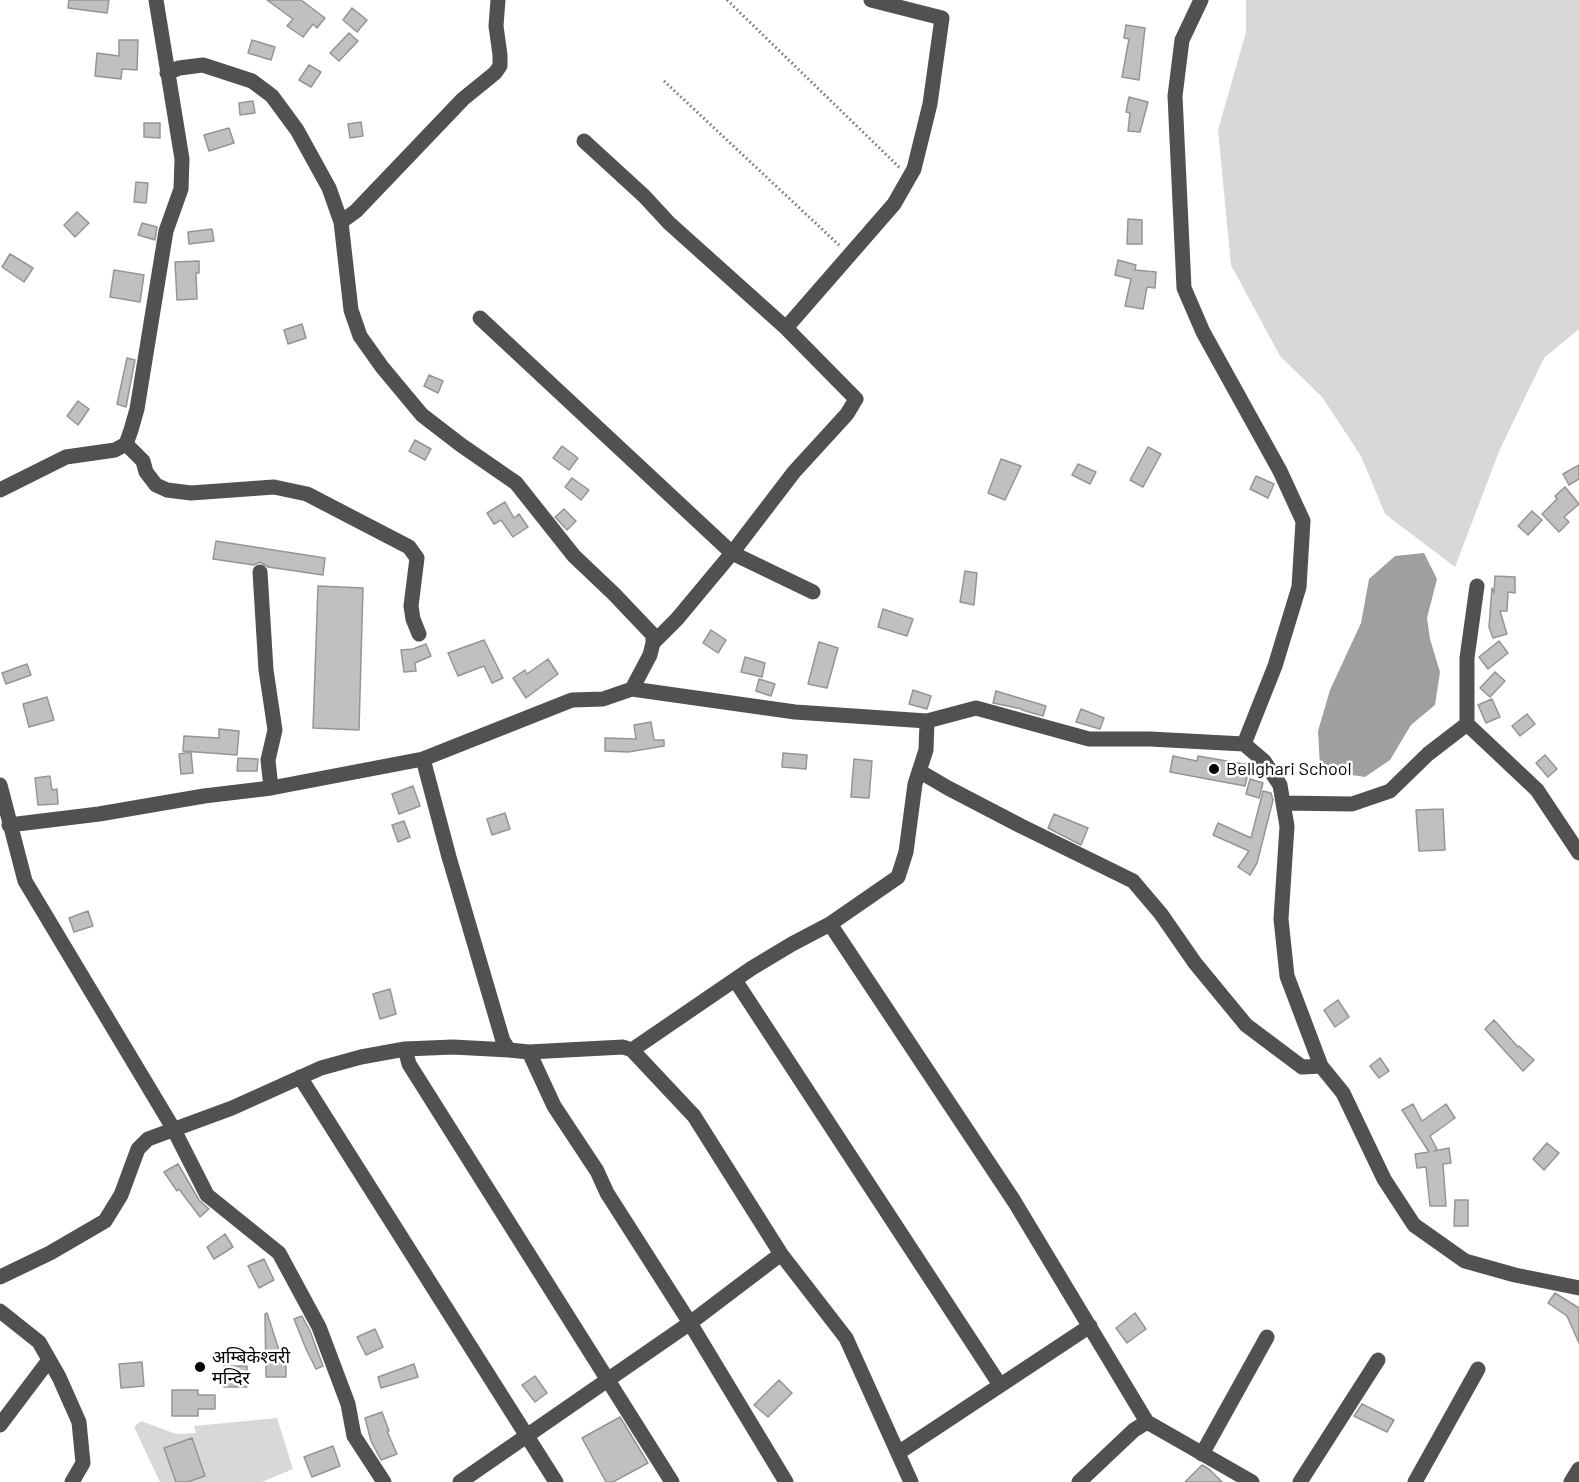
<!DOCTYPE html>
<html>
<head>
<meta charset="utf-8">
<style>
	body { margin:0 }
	canvas { display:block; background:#fff }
</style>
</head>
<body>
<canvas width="1579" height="1482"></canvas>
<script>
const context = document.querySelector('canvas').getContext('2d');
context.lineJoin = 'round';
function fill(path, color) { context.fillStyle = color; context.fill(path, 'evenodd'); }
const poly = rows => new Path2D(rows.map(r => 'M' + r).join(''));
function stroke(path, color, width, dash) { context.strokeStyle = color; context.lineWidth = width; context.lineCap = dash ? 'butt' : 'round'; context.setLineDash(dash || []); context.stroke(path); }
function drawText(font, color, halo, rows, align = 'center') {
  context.font = font + ' Barlow,"Noto Sans Devanagari",sans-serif'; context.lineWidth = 5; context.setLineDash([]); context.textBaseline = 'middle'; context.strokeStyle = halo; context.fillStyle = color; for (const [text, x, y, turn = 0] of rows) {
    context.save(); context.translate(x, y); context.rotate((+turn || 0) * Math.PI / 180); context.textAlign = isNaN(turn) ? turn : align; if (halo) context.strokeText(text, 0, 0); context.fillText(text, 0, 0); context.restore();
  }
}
fill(poly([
	[1246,0,1579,0,1579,329,1544,358,1500,449,1455,567,1385,514,1361,456,1322,397,1280,356,1231,265,1218,130,1246,32],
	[277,1418,293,1469,262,1482,160,1482,134,1427,141,1421,176,1434,196,1433,194,1426]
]), '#d8d8d8');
fill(poly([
	[1424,553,1437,579,1427,618,1430,639,1440,672,1435,705,1411,725,1390,760,1365,777,1327,771,1320,767,1318,731,1330,690,1361,623,1369,579,1395,556]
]), '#9f9f9f');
const building = poly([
	[69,0,109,0,107,13,68,8,69,0],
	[267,0,301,0,325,18,317,28,313,24,303,37,287,26,293,19,267,0],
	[352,8,367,20,357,32,343,20,352,8],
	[1126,25,1145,28,1139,80,1122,77,1129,39,1124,38,1126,25],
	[349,33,358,41,339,61,330,53,349,33],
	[119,40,138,40,137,70,122,69,121,79,95,76,97,53,119,56,119,40],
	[252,40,275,47,271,60,248,53,252,40],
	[309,65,321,72,311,87,299,80,309,65],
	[1129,97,1148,102,1140,132,1128,131,1130,113,1126,112,1129,97],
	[253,101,255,113,240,115,239,103,253,101],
	[361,122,363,136,350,138,348,124,361,122],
	[144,123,160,123,160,138,144,137,144,123],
	[229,128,234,143,209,151,204,135,229,128],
	[136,182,148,183,146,203,134,202,136,182],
	[77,212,89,223,75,237,64,225,77,212],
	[1128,219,1142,220,1142,244,1127,244,1128,219],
	[142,223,157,227,155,240,138,235,142,223],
	[212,229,214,241,189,244,188,232,212,229],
	[10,254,33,268,24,282,2,267,10,254],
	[1118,260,1136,265,1135,270,1156,272,1155,288,1147,287,1143,309,1125,306,1131,279,1115,275,1118,260],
	[199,261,199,273,196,273,197,299,177,300,175,262,199,261],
	[114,270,144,275,140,302,110,297,114,270],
	[302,324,306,338,288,344,284,330,302,324],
	[127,358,135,360,126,407,117,404,127,358],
	[429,375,443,381,438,393,424,386,429,375],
	[78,401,89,409,78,425,67,416,78,401],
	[415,440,431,449,425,460,409,451,415,440],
	[562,446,578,458,569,470,553,458,562,446],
	[1148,447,1161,454,1143,487,1130,480,1148,447],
	[1001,459,1021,466,1005,500,988,493,1001,459],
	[1078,464,1096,472,1090,484,1072,475,1078,464],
	[1579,465,1579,479,1569,485,1563,474,1579,465],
	[1256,476,1274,484,1268,498,1250,489,1256,476],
	[572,478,589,490,581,500,565,487,572,478],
	[1565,487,1579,504,1564,517,1569,522,1559,532,1542,514,1557,499,1555,496,1565,487],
	[505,502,514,518,519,514,528,527,513,537,501,520,494,524,487,513,505,502],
	[564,509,576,521,567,530,555,517,564,509],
	[1532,511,1542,520,1528,535,1518,526,1532,511],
	[216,541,325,558,323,575,268,567,260,562,254,565,213,559,216,541],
	[965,571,977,573,974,605,960,602,965,571],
	[1495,576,1515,577,1515,593,1508,592,1507,611,1500,611,1507,634,1493,638,1489,627,1492,588,1494,593,1495,576],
	[318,586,363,588,359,730,313,728,318,586],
	[883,609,913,619,907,636,878,627,883,609],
	[711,630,726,640,718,653,703,643,711,630],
	[484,640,503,678,492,683,484,666,458,676,448,653,484,640],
	[1499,641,1508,653,1488,669,1479,657,1499,641],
	[819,642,838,648,827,688,808,684,819,642],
	[426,644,431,656,415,663,416,671,404,672,401,650,413,649,426,644],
	[745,657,765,663,762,677,741,672,745,657],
	[548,659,558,674,526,698,513,678,525,670,527,674,548,659],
	[27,664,31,675,6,684,2,673,27,664],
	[1495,672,1505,681,1490,697,1480,688,1495,672],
	[759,679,775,684,771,696,756,691,759,679],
	[913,690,931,696,927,709,909,704,913,690],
	[996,691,1046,706,1043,716,1022,710,1022,709,993,703,996,691],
	[47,697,54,720,29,727,23,704,47,697],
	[1492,699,1500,717,1486,723,1478,705,1492,699],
	[1081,709,1104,718,1100,729,1076,722,1081,709],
	[1527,714,1535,724,1520,736,1512,726,1527,714],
	[651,722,654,740,664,740,664,746,628,752,605,751,605,738,636,739,634,725,651,722],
	[219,729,239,731,237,755,183,751,184,736,219,738,219,729],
	[191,752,193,773,181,774,179,754,191,752],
	[783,753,807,755,806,769,782,767,783,753],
	[1545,755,1557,769,1548,777,1536,763,1545,755],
	[1173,756,1197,761,1198,756,1250,765,1245,786,1170,772,1173,756],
	[238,758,258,759,257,771,237,771,238,758],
	[854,759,872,761,869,798,851,797,854,759],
	[50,776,52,790,57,789,58,804,38,805,35,778,50,776],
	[1250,779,1263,783,1259,798,1246,794,1250,779],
	[413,786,420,806,399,814,392,794,413,786],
	[1263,791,1271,793,1273,800,1257,863,1250,875,1238,867,1249,851,1213,835,1218,823,1251,838,1263,791],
	[1443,809,1445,850,1419,851,1416,810,1443,809],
	[505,813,510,829,492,835,487,819,505,813],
	[1054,814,1088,828,1081,845,1048,828,1054,814],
	[404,821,410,837,398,842,392,825,404,821],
	[88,911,93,926,74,932,69,918,88,911],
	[390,989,396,1014,380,1019,373,994,390,989],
	[1338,1000,1349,1017,1335,1027,1324,1010,1338,1000],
	[1494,1020,1518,1047,1519,1046,1534,1060,1523,1071,1485,1029,1494,1020],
	[1380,1058,1389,1071,1379,1078,1370,1066,1380,1058],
	[1413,1104,1422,1121,1446,1104,1455,1118,1430,1136,1437,1149,1434,1151,1449,1148,1451,1163,1443,1164,1446,1206,1430,1206,1426,1167,1417,1168,1415,1154,1429,1152,1402,1110,1413,1104],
	[1547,1143,1559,1153,1544,1170,1533,1159,1547,1143],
	[178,1164,199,1200,209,1209,200,1217,179,1189,177,1191,164,1172,178,1164],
	[1455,1200,1468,1200,1468,1226,1454,1226,1455,1200],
	[225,1234,233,1247,214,1259,207,1247,225,1234],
	[264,1259,274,1280,259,1288,248,1266,264,1259],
	[1555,1293,1579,1308,1579,1343,1567,1316,1548,1303,1555,1293],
	[267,1313,279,1350,286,1350,286,1377,266,1377,265,1314,267,1313],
	[1135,1313,1146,1329,1127,1343,1116,1328,1135,1313],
	[302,1316,310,1331,323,1366,316,1369,306,1349,294,1319,302,1316],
	[375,1329,383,1347,366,1355,357,1337,375,1329],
	[142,1362,144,1386,121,1388,119,1364,142,1362],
	[414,1364,418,1377,381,1388,378,1377,414,1364],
	[224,1366,247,1366,247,1387,224,1387,224,1366],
	[535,1376,547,1393,535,1402,522,1385,535,1376],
	[779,1380,792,1393,768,1417,754,1405,779,1380],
	[172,1390,198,1390,198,1395,215,1395,215,1409,198,1409,198,1416,172,1416,172,1390],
	[1362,1404,1394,1420,1387,1432,1354,1416,1362,1404],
	[382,1412,389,1431,387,1431,397,1454,381,1460,371,1441,365,1418,382,1412],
	[620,1417,648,1463,613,1482,606,1482,582,1438,620,1417],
	[192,1438,205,1476,187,1482,176,1482,164,1448,192,1438],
	[333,1446,340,1466,312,1477,304,1457,333,1446],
	[1202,1465,1209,1469,1222,1482,1185,1482,1202,1465]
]);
fill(building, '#c0c0c0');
stroke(building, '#959595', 1.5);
stroke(poly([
	[727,0,900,168],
	[664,81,840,246]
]), '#737373', 3, [1.5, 3]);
stroke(poly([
	[1201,0,1182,40,1175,96,1184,288,1203,332,1280,471,1303,521,1299,587,1275,666,1244,744],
	[167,73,179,68,203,65,252,81,272,96,297,130,329,188,341,222,351,310,360,336,382,367,422,415,461,445,516,483,574,556,614,594,653,635,653,643,650,655,632,689],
	[584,141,644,196,669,223,786,328],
	[341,222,356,211,463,99,495,73,500,66,500,55,496,26,498,0],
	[480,318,732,553,813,592],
	[126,444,143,461,146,472,156,485,167,490,191,493,274,487,307,494,409,547,417,558,411,606,413,619,419,634],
	[0,490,66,457,115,450,126,444,131,430,137,409,166,231,181,189,182,159,156,0],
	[260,572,266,670,275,730,268,760,271,788],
	[1477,586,1467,658,1467,724,1537,790,1579,853],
	[653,643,677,619,732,553,794,472,847,414,856,399,786,328,894,204,914,169,930,104,942,18,871,0],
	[423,759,449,857,503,1041,509,1050,529,1052,623,1047,632,1050,694,1116,781,1254,846,1338,911,1482],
	[919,771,948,788,1021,826,1133,881,1161,914,1195,963,1246,1025,1302,1067,1321,1066],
	[0,785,25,881,173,1128,207,1195,279,1253,319,1327,348,1404,354,1436,384,1482],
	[1283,803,1352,804,1390,791,1428,754,1467,724],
	[9,825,99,814,204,796,271,788,423,759,572,700,603,699,632,689,795,712,927,721,976,708,1089,739,1150,739,1244,744,1264,761,1280,785,1283,803,1287,826,1281,919,1287,976,1321,1066,1343,1093,1384,1179,1414,1225,1465,1261,1515,1275,1579,1288],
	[830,924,1014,1201,1147,1422,1252,1482],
	[735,980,1000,1385],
	[405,1049,409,1064,672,1482],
	[632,1050,752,968,792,944,830,924,898,877,906,852,915,784,926,750,927,721],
	[529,1052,554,1106,597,1171,607,1193,690,1323,786,1482],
	[300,1077,556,1482],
	[0,1277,50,1253,105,1221,121,1195,138,1149,148,1139,232,1108,321,1068,361,1057,405,1049,453,1047,509,1050],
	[0,1311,39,1342,59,1377,79,1422,83,1463,72,1482],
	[0,1425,49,1360],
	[898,1453,1090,1326],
	[1202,1454,1267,1337],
	[460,1482,690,1323,781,1254],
	[1079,1482,1134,1430,1147,1422],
	[1300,1482,1378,1360],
	[1415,1482,1478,1369],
	[1571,1482,1579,1469]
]), '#515151', 15);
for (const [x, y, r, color] of [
	[1214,769,6,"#000"],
	[200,1367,6,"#000"]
]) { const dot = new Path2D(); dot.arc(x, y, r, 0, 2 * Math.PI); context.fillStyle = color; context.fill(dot); stroke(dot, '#fff', 2); }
drawText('18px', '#000', '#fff', [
	["Bellghari School",1226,769],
	["अम्बिकेश्‍वरी",212,1357],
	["मन्दिर",212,1378]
], 'left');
</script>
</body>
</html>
